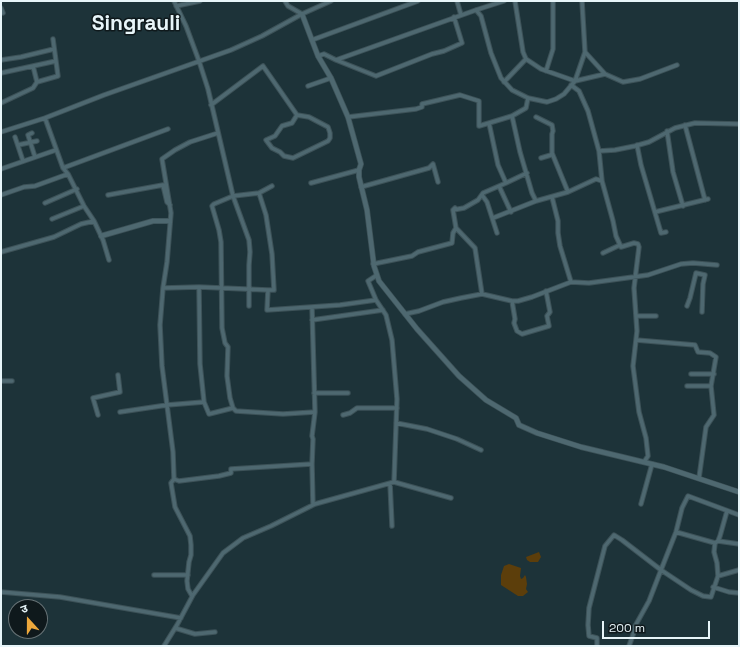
<!DOCTYPE html>
<html>
<head>
<meta charset="utf-8">
<style>
	body { margin:0 }
	#map { position:relative; width:740px; height:647px; overflow:hidden; background:#1d3339; font-family:"Space Grotesk","Noto Sans Devanagari",sans-serif }
	canvas { display:block }
	.frame { position:absolute; inset:0; border:2px solid #e7f5f9; pointer-events:none }
	.north { position:absolute; left:8px; top:599px; width:40px; height:40px; box-sizing:border-box; background:#0f191c; border:1px solid #657174; border-radius:50%; rotate:339deg; font-size:11px; font-weight:700; line-height:16px; text-align:center; color:#e7f5f9 }
	.north::after { content:''; display:block; margin:auto; width:14px; height:18px; background:#eda83c; clip-path:polygon(50% 0,100% 100%,50% 72%,0 100%) }
	.scale { position:absolute; left:602px; top:621px; width:108px; height:18px; box-sizing:border-box; border:2px solid #e7f5f9; border-top:0; padding-left:5px; font-size:12px; line-height:14px; white-space:nowrap; color:#e7f5f9; -webkit-text-stroke:3px #0f191c; paint-order:stroke }
</style>
</head>
<body>
<div id="map">
<canvas width="740" height="647"></canvas>
<div class="frame"></div>
<div class="north">उ</div>
<div class="scale">200 m</div>
</div>
<script>
const context = document.querySelector('canvas').getContext('2d');
context.lineJoin = 'round';
function fill(path, color) { context.fillStyle = color; context.fill(path, 'evenodd'); }
const poly = rows => new Path2D(rows.map(r => 'M' + r).join(''));
function stroke(path, color, width, dash) { context.strokeStyle = color; context.lineWidth = width; context.lineCap = dash ? 'butt' : 'round'; context.setLineDash(dash || []); context.stroke(path); }
function drawText(font, color, halo, rows, align = 'center') {
  context.font = font + ' "Space Grotesk",sans-serif'; context.lineWidth = 3; context.setLineDash([]); context.textBaseline = 'middle'; context.strokeStyle = halo; context.fillStyle = color; for (const [text, x, y, turn = 0] of rows) {
    context.save(); context.translate(x, y); context.rotate((+turn || 0) * Math.PI / 180); context.textAlign = isNaN(turn) ? turn : align; if (halo) context.strokeText(text, 0, 0); context.fillText(text, 0, 0); context.restore();
  }
}
fill(poly([
	[539,552,541,557,538,562,530,562,527,560,526,557],
	[509,564,521,568,520,576,521,579,523,578,525,575,526,577,527,584,526,589,528,592,523,596,518,596,501,585,501,575,504,566]
]), '#5c3e0b');
const minor = poly([
	[174,1,186,26,199,61,208,89,233,196,249,240,250,252,249,265,249,306],
	[285,1,288,6,302,14],
	[457,1,461,15],
	[515,1,523,52,526,59,541,69,575,81,605,74,623,82,640,79,677,65],
	[176,6,200,1],
	[1,8,3,13],
	[476,10,481,16,491,53,501,78,512,90,528,98,547,102,556,99,564,94,575,81,585,52,582,1],
	[312,40,418,1],
	[585,52,605,74],
	[318,56,324,54,336,60,476,10,504,1],
	[1,60,21,57,54,49],
	[336,60,376,76,432,54,444,51,462,43,454,17],
	[33,66,37,82],
	[546,71,553,49,553,1],
	[1,73,56,61],
	[504,82,526,59],
	[571,85,579,91,588,111,599,151,602,181,613,221,616,236,621,247,634,243,638,244,639,247,634,288,637,331,633,366,639,412,646,438,648,456,644,462],
	[308,86,331,78],
	[1,103,33,88,37,82,58,76,53,39],
	[211,105,263,66,297,115,292,123,282,126,275,136,266,140,272,148,280,152,284,156,293,158,328,141,330,138,330,133,328,127,309,117,297,115],
	[512,116,526,108,528,98],
	[348,117,416,109,422,107,422,104,460,95,479,101,479,126,489,123],
	[536,117,552,125,553,131,552,134,552,153,551,155,541,158],
	[45,118,63,168,68,174,84,206,94,221,103,240,109,260],
	[685,125,705,200],
	[667,131,673,172,683,206],
	[1,132,45,118,104,95,231,50,262,36,302,14,331,1],
	[32,133,28,135,35,157],
	[218,133,190,142,175,150,162,159,171,213,167,262,163,288,160,325,162,366,173,452,174,479,179,481,219,476,231,473,231,469,312,464,313,505],
	[15,137,23,161],
	[18,145,37,141],
	[637,145,641,165,661,233,666,232],
	[599,151,615,150,635,146,649,142,675,128,695,123,739,124],
	[552,153,568,192],
	[63,168,168,129],
	[1,169,56,150],
	[311,183,359,170],
	[506,183,527,173],
	[499,186,511,212],
	[361,187,429,168,433,164,438,182],
	[259,193,272,186],
	[1,195,24,187,35,186,68,174],
	[108,195,163,185,167,202,170,205],
	[482,195,487,202,497,233],
	[552,197,558,221,558,233,560,246,571,282],
	[45,203,77,189],
	[453,210,464,208,478,200,483,193,506,183,498,165,489,123,512,116,520,152,532,193,536,201],
	[655,212,708,199],
	[493,218,536,201,568,192,596,179,602,181],
	[52,219,84,206],
	[456,228,475,248,482,294],
	[1,252,54,237,81,224,94,221],
	[603,253,620,245],
	[373,264,412,256,418,252,452,243,453,233,456,228,453,210,455,208],
	[377,275,368,281,376,300,386,315,392,340,397,399,394,482],
	[163,288,199,287,268,290],
	[512,301,515,319,514,323,517,331,522,334,532,331,549,326,547,316,550,312,546,291],
	[687,306,690,298,696,273,705,275,703,284,702,312],
	[312,307,315,412,312,436,313,439,312,464],
	[405,314,419,311,443,302,461,298,482,294,512,301,518,301,532,297,571,282,589,283,648,275,681,264,693,263,717,265],
	[636,316,656,316],
	[312,320,383,310],
	[636,340,695,345,698,352,710,353,716,357,711,386,714,415,706,427,699,478],
	[691,374,714,374],
	[1,381,12,381],
	[687,386,711,386],
	[314,393,348,393],
	[204,402,209,414,233,408],
	[120,412,167,405,204,402,200,364,199,287],
	[315,412,283,414,236,411,233,408,230,398,227,376,228,347,225,343,222,328,221,242,219,230,212,206,214,204,233,196,259,193,266,215,272,254,274,290,268,290,267,310,340,305,376,300],
	[98,415,93,398,120,392,118,375],
	[343,415,350,413,357,408,397,408],
	[396,423,427,429,457,439,481,450],
	[174,479,171,483,175,507,190,536,191,545,191,555,189,562,187,581,188,589,192,596],
	[390,483,392,526],
	[641,504,652,464],
	[676,532,715,543],
	[718,541,739,544],
	[154,575,188,575],
	[718,576,739,570],
	[713,587,729,592,739,593],
	[1,592,60,597,181,618],
	[175,628,195,634,215,632],
	[164,646,177,625,193,595,223,553,243,538,271,526,315,504,394,482,451,498],
	[597,646,597,638,589,636,588,625,589,608,605,546,614,535,622,540,661,570,691,590,703,596,711,597,718,576,717,563,714,552,715,543,718,541,720,536,727,511],
	[629,646,634,632,634,628,649,601,661,570,676,532,682,508,688,496,739,515]
]);
const tertiary = poly([
	[302,14,318,56,331,78,348,117,361,164,359,170,359,177,367,210,374,266,379,281,417,329,459,376,486,400,516,418,519,425,537,433,581,447,664,467,739,492],
	[101,236,153,221,170,221]
]);
stroke(minor, '#3d5258', 5.5);
stroke(tertiary, '#3d5258', 6);
stroke(minor, '#4e6870', 3.5);
stroke(tertiary, '#4e6870', 4.5);
drawText('bold 21px', '#e7f5f9', '#0f191c', [
	["Singrauli",136,24]
]);
</script>
</body>
</html>
